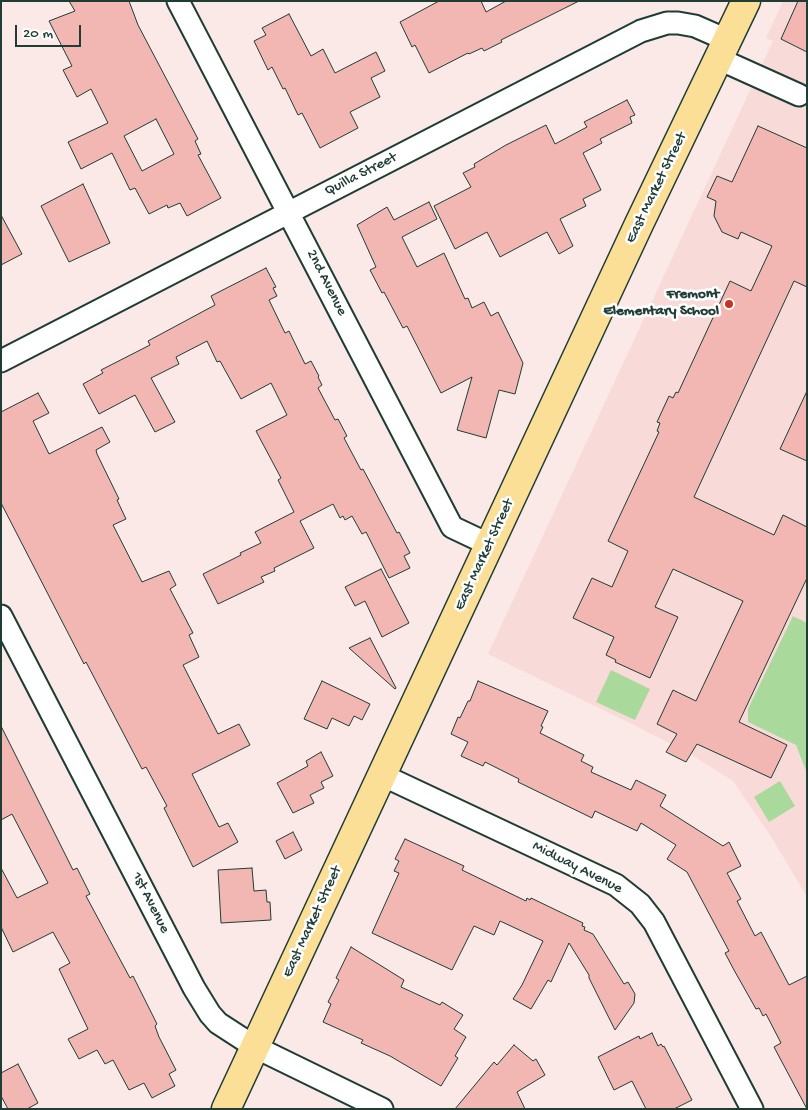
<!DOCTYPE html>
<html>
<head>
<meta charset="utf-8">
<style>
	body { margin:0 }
	#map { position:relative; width:808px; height:1110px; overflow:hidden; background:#fbe9e8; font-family:"Gochi Hand",sans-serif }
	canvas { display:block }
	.frame { position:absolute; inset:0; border:2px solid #1f3d34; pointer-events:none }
	.scale { position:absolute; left:15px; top:25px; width:66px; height:22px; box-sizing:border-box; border:2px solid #1f3d34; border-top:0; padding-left:6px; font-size:15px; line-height:18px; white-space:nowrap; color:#1f3d34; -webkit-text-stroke:4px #fff; paint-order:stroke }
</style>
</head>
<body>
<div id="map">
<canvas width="808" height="1110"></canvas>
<div class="frame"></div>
<div class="scale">20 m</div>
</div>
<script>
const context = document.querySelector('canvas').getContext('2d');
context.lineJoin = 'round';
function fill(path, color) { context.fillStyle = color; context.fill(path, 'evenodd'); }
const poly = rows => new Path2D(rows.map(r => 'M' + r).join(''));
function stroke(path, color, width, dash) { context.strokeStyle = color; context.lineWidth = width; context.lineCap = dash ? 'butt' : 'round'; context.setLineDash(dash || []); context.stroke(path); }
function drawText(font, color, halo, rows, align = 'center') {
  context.font = font + ' "Gochi Hand",sans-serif'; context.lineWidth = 5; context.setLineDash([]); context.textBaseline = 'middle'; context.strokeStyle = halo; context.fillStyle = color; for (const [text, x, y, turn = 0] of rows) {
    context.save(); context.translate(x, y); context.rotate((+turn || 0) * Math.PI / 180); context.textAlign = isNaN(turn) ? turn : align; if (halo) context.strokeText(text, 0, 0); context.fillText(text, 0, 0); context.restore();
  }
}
fill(poly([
	[783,1,807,1,807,897,772,838,733,781,692,755,636,726,488,654,773,41,766,38]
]), '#f8dad8');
fill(poly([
	[793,616,807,623,807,773,796,745,748,722,748,709],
	[611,670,650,689,635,720,596,702],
	[780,781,795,806,769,822,754,797]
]), '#aada9b');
const building = poly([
	[69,1,129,1,138,25,198,139,195,141,201,154,198,155,221,198,187,216,180,203,168,208,167,205,149,214,135,188,130,190,112,153,81,169,68,142,108,123,91,89,77,97,63,70,72,66,49,21,75,11,69,1],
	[156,119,174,154,142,171,124,136,156,119],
	[439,1,481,1,486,12,506,1,579,1,501,40,502,42,484,51,482,48,469,54,468,53,429,73,415,45,412,47,400,22,439,1],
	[798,1,807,1,807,52,781,39,798,1],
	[289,14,311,56,323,49,335,73,376,52,385,71,371,78,380,97,350,112,358,128,320,148,302,113,298,115,285,88,283,89,272,67,268,70,254,41,266,35,262,28,289,14],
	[627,100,635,115,630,117,632,123,600,139,602,143,583,153,601,190,583,199,586,206,560,219,573,246,559,254,547,232,500,257,487,232,455,249,434,206,471,187,463,173,475,167,474,164,506,145,546,125,555,144,587,127,584,122,627,100],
	[758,126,807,148,807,287,794,281,694,497,774,535,783,515,807,527,807,578,739,722,787,745,771,778,697,744,686,762,666,752,677,734,657,724,673,690,696,701,743,601,673,569,655,607,678,617,650,678,615,662,616,660,606,655,614,637,573,618,592,578,612,587,628,551,608,541,659,432,657,431,660,423,657,422,669,396,673,398,676,392,678,393,730,281,751,291,772,246,741,232,738,239,722,232,714,216,716,201,707,197,717,176,732,182,758,126],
	[83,184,110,243,69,262,41,206,83,184],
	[429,202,437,219,402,237,417,267,444,253,465,299,468,298,472,308,484,302,491,316,498,312,523,363,515,394,499,390,486,438,457,430,472,377,441,393,407,326,403,328,384,292,382,293,370,270,376,267,357,225,387,207,394,220,429,202],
	[1,215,22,254,1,265,1,215],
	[266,268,276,287,273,288,277,296,269,300,285,333,289,331,305,364,311,361,319,376,318,377,322,385,318,388,335,420,338,419,347,436,344,438,361,470,363,469,397,533,399,532,410,553,404,556,410,568,389,578,366,532,362,534,352,516,345,520,343,516,340,518,333,504,300,521,314,548,274,568,275,571,261,577,264,582,218,604,203,574,241,555,240,553,261,543,255,532,294,512,278,480,281,478,256,431,287,415,271,383,241,399,220,361,217,362,207,341,176,357,179,364,151,378,175,422,155,432,135,395,99,414,83,384,103,373,101,370,150,345,148,341,215,305,211,296,266,268],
	[807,391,807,461,780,449,807,391],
	[38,393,49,413,33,421,49,454,102,427,110,442,96,450,97,454,119,499,117,500,126,519,113,525,142,582,169,571,176,585,170,589,193,633,189,635,199,657,183,665,218,734,239,724,250,745,192,774,219,827,228,823,238,842,193,867,164,808,167,806,146,767,142,769,86,662,84,664,1,503,1,412,38,393],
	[381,569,409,623,382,637,365,601,355,606,345,587,381,569],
	[370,638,396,688,395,689,349,648,370,638],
	[322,681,370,704,362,720,354,716,349,726,332,718,327,729,304,719,322,681],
	[478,681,548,711,541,726,543,727,540,733,584,755,581,761,593,767,591,772,631,790,636,780,666,795,660,806,723,846,729,842,741,866,727,873,741,899,737,901,755,936,761,932,789,985,807,976,807,1109,774,1047,781,1043,766,1014,763,1016,759,1008,756,1009,734,970,725,953,729,951,687,872,667,859,676,845,641,823,637,831,595,811,592,818,518,782,519,779,485,762,483,766,461,756,468,742,451,734,458,717,460,718,468,701,470,701,478,681],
	[1,726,73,870,77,868,90,894,86,896,130,978,133,976,157,1024,155,1026,159,1037,176,1070,169,1074,175,1086,152,1098,144,1083,129,1090,113,1060,105,1064,97,1050,79,1059,68,1039,88,1029,59,969,70,963,53,932,13,952,1,927,1,868,17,898,48,883,12,814,1,820,1,726],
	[321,752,333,776,321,782,324,788,310,795,314,803,293,813,277,783,308,766,306,761,321,752],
	[293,832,302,850,285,859,276,841,293,832],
	[405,839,464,866,462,870,526,901,527,898,530,900,531,898,583,923,582,926,585,927,584,930,593,934,624,984,628,982,635,994,634,1003,615,1030,589,978,589,975,569,943,551,982,548,980,531,1009,513,999,522,985,543,941,500,921,494,935,474,926,452,970,372,933,399,873,394,871,399,861,395,859,405,839],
	[252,868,254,891,266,890,267,902,270,902,271,920,221,923,218,870,252,868],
	[351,947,404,980,401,987,440,1005,442,1002,463,1015,454,1029,466,1037,455,1056,458,1058,441,1086,390,1056,361,1043,363,1040,323,1022,331,1004,328,1002,339,980,336,978,351,947],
	[652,1033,658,1046,661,1044,663,1047,664,1046,692,1100,674,1109,646,1109,632,1081,614,1090,598,1057,639,1036,640,1039,652,1033],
	[514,1045,533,1061,536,1059,545,1075,517,1092,525,1109,455,1109,494,1062,497,1065,514,1045],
	[18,1064,38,1103,27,1109,8,1109,1,1096,1,1073,18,1064]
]);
fill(building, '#f2b6b3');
stroke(building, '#1f3d34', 1);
const minor = poly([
	[178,1,452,527,490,545],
	[719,59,799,95],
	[1,361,641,31,667,23,678,23,695,26,727,40],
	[1,616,194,988,210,1014,218,1023,255,1047,382,1109],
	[382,775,599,877,616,885,640,904,654,922,752,1109]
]);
const major = poly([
	[226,1109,639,224,746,1]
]);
stroke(minor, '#1f3d34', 25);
stroke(major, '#1f3d34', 31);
stroke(minor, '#fff', 21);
stroke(major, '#fbdf96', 28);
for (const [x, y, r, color] of [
	[729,304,5,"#c8321e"]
]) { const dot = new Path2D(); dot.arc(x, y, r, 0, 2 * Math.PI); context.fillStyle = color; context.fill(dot); stroke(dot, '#fff', 2); }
drawText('15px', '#1f3d34', '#fff', [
	["Quilla Street",361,175,-27],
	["East Market Street",657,188,-64],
	["2nd Avenue",326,283,63],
	["East Market Street",485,555,-65],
	["Midway Avenue",577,868,27],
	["1st Avenue",150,903,63],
	["East Market Street",313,922,-65]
]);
drawText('bold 15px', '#1f3d34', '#fff', [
	["Fremont",719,295],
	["Elementary School",719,312]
], 'right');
</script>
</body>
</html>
